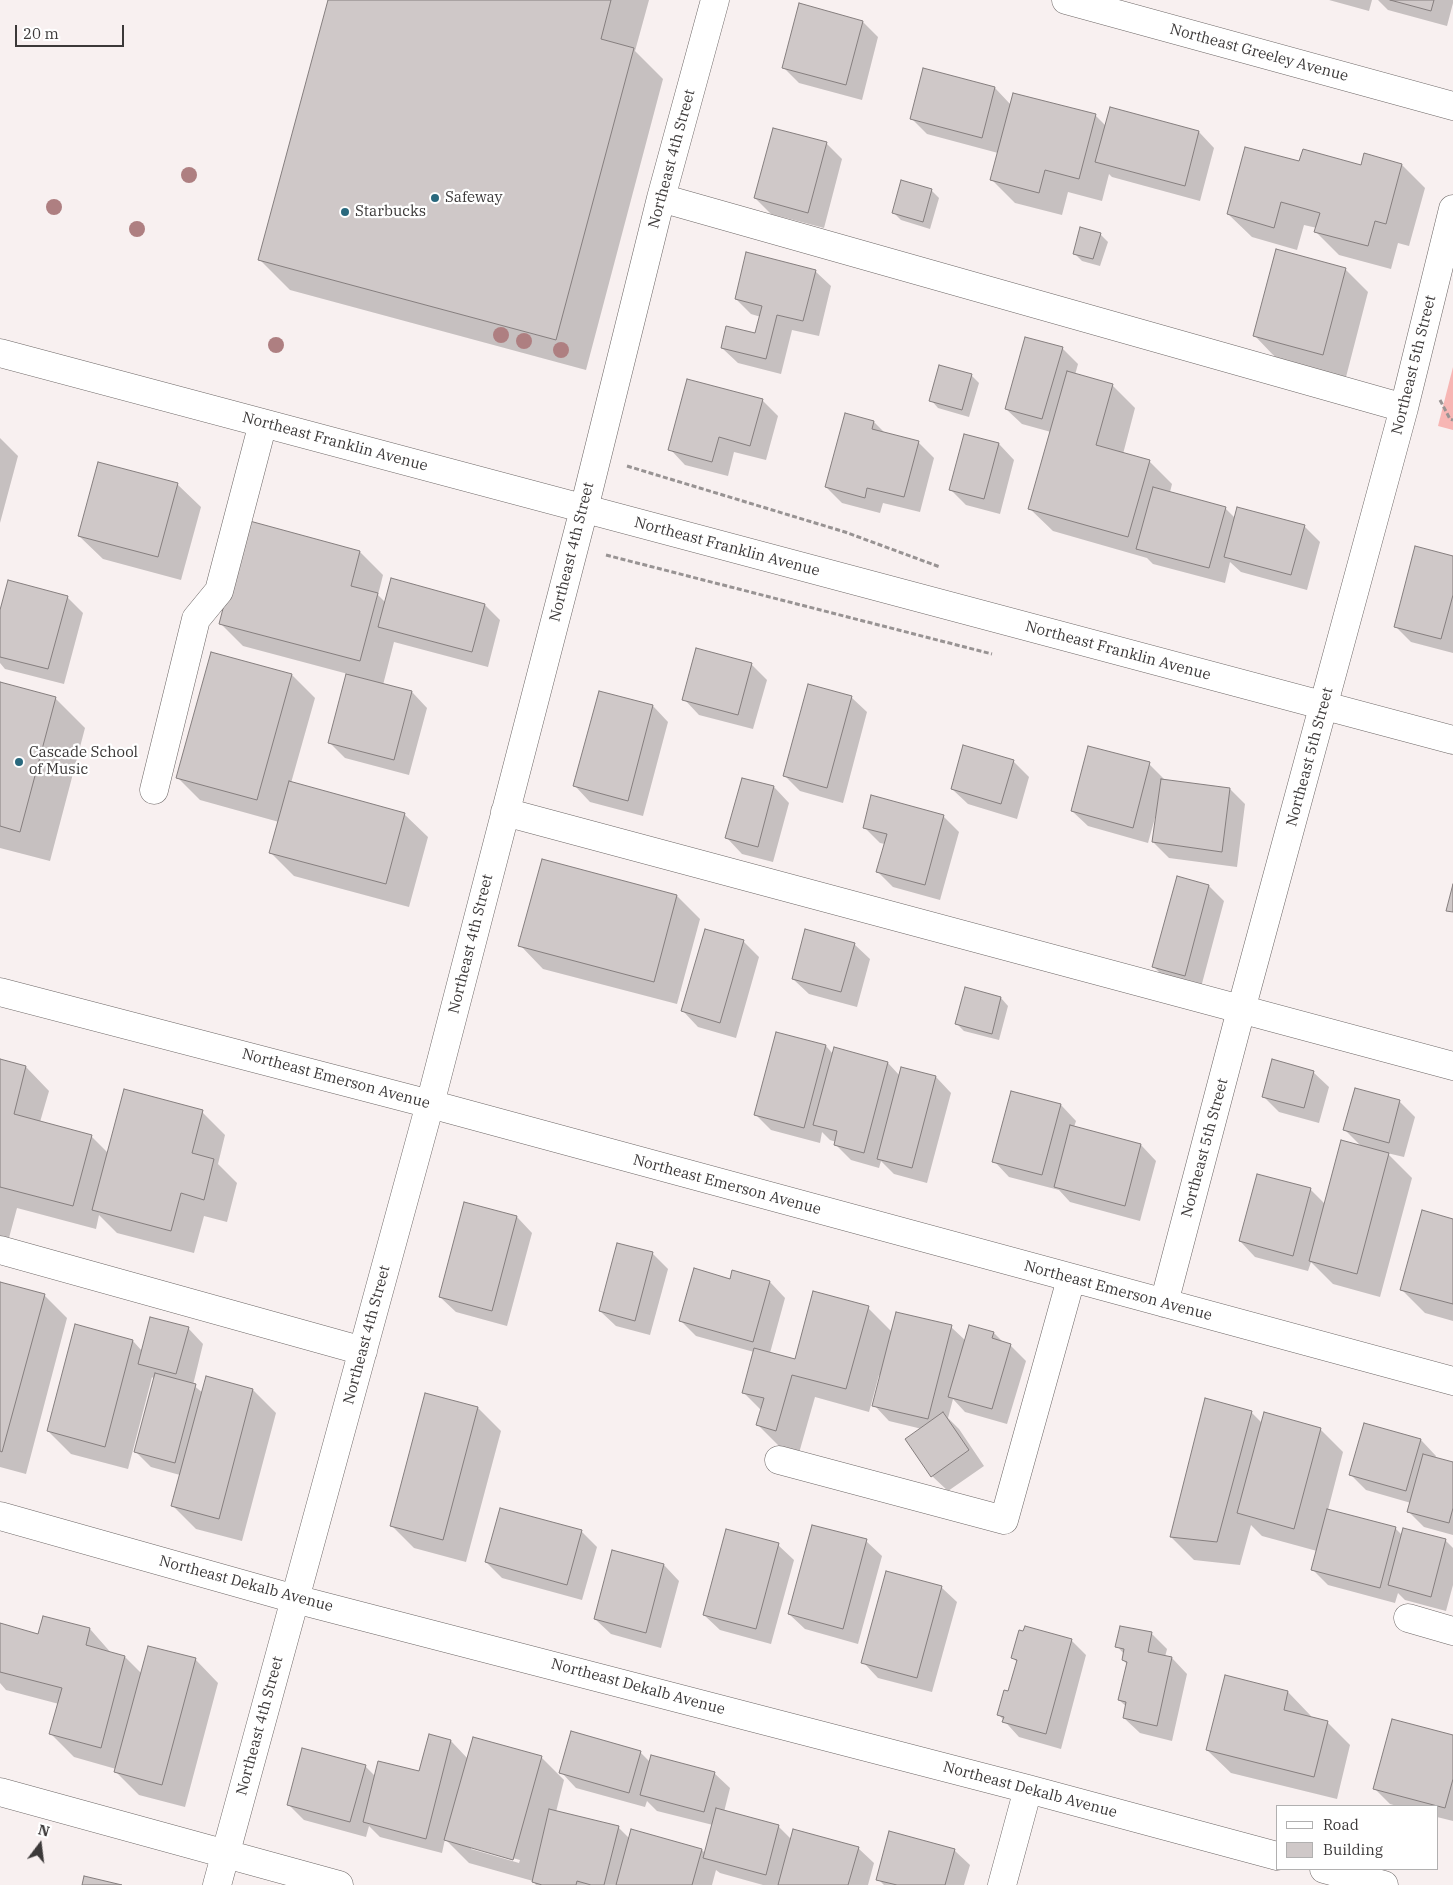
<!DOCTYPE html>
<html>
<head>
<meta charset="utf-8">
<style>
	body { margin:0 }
	#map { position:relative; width:1453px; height:1885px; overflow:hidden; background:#f8f0f0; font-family:"IBM Plex Serif",serif }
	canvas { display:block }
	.legend { position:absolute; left:1276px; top:1805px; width:162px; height:65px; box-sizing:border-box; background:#fff; border:1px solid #b1b0b0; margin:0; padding:6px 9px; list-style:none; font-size:15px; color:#3c3939 }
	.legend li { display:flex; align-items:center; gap:10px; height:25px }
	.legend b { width:25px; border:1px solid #b1b0b0 }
	.north { position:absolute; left:15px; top:1820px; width:50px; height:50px; -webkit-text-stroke:4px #fff; paint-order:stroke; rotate:15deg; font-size:14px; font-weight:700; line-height:20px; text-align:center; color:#3c3939 }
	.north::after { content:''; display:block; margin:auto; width:18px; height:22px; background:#3c3939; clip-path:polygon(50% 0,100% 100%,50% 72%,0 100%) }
	.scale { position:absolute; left:15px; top:25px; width:109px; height:22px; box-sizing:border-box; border:2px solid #3c3939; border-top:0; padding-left:6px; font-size:15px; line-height:18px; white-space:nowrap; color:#3c3939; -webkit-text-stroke:4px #fff; paint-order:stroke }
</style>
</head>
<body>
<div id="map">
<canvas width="1453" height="1885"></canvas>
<ul class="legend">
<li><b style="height:6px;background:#fff"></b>Road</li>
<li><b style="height:14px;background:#cfc8c8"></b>Building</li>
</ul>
<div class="north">N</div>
<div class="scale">20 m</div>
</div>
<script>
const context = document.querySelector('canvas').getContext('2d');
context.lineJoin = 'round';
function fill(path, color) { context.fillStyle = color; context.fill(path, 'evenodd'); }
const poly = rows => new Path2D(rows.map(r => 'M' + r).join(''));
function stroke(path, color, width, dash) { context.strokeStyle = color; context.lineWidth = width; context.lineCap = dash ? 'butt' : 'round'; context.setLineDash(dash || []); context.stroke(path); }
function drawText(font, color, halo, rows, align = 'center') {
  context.font = font + ' "IBM Plex Serif",serif'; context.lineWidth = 4.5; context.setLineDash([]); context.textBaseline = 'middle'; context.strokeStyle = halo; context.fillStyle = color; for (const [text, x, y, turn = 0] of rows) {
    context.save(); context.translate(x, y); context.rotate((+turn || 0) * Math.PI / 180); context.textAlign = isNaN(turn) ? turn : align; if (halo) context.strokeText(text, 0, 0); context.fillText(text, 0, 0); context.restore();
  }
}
fill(poly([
	[1453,367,1453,430,1438,426]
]), '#f7b6b4');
fill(poly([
	[329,0,649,0,635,51,663,79,586,370,290,290,260,260],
	[1329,0,1372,0,1369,11],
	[1378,0,1453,0,1453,3,1447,26,1388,10],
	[863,22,878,37,862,100,799,83,783,67],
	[924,69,995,88,1011,105,1095,115,1106,126,1111,109,1199,132,1214,148,1200,201,1112,177,1109,174,1102,201,1068,192,1062,215,1015,203,991,179,998,153,927,134,911,118],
	[826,143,842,159,824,228,771,214,755,198],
	[1402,165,1425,188,1409,246,1398,243,1391,269,1339,255,1316,232,1317,228,1304,225,1297,250,1252,237,1228,214,1362,167],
	[931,190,939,198,930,229,901,220,894,213],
	[1100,234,1108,242,1100,266,1082,261,1074,253],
	[1345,269,1368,292,1346,377,1277,359,1254,335],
	[815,271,831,286,819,336,792,330,781,374,738,363,722,348,756,335,761,317,751,314,736,299],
	[1062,348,1078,364,1075,375,1112,385,1135,408,1123,454,1149,461,1172,484,1170,492,1225,508,1235,518,1304,526,1320,542,1307,590,1241,572,1230,562,1225,583,1153,564,1147,558,1053,531,1029,508,1051,432,1022,424,1006,409],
	[971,375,979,383,969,417,938,408,931,400],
	[762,400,778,416,766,460,734,452,728,476,685,465,670,449],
	[845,414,874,422,886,434,918,442,934,458,920,512,883,503,880,513,842,503,826,487],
	[965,436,999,444,1014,460,1000,514,966,505,951,490],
	[0,438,18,456,0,523],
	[177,484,201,507,181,580,103,559,79,536],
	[247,522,360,552,383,575,378,595,385,602,485,605,500,620,488,667,394,642,383,685,412,692,427,708,409,775,345,758,329,742,348,674,243,646,220,623],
	[1453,557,1453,653,1411,642,1395,626],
	[67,597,83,613,64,684,5,669,0,663,0,615],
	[751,664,767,680,753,729,699,715,684,699],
	[292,675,315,698,291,783,404,814,428,837,409,907,294,876,271,853,279,822,200,800,177,777],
	[0,683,55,698,85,728,50,861,0,848],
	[851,697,867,712,843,803,800,791,785,776],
	[653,706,668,722,643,816,590,802,575,786],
	[1013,761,1029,777,1017,819,968,804,952,789],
	[1149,764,1165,780,1230,789,1245,804,1237,867,1169,858,1153,842,1157,815,1156,814,1148,843,1088,826,1072,811],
	[774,787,789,803,773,862,742,854,727,838],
	[943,816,959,832,940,900,893,887,878,872,885,844,880,843,864,827],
	[1209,886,1224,901,1200,991,1169,982,1154,967],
	[677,896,700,919,677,1004,543,969,520,945],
	[706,931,744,942,759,957,736,1038,698,1027,683,1011],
	[854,944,870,959,857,1007,809,994,793,979],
	[966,989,1001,998,1008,1006,999,1040,964,1031,957,1024],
	[777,1033,826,1046,833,1054,888,1063,900,1076,902,1068,936,1077,951,1093,927,1183,894,1174,881,1161,879,1168,851,1160,835,1144,836,1142,830,1140,822,1132,820,1143,771,1130,755,1114],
	[0,1060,26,1067,49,1091,40,1122,91,1136,108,1153,202,1112,225,1135,218,1164,237,1183,227,1222,204,1216,194,1253,117,1233,99,1215,96,1229,17,1208,6,1249,0,1247],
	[1313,1072,1329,1087,1319,1123,1279,1112,1263,1096],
	[1399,1101,1415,1117,1404,1157,1387,1153,1412,1178,1380,1297,1333,1284,1311,1262,1308,1271,1255,1257,1240,1241,1310,1189,1325,1204,1362,1147,1345,1130],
	[1061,1105,1076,1121,1074,1127,1141,1145,1156,1161,1140,1221,1070,1202,1059,1190,1009,1177,994,1161],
	[517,1217,532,1233,507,1326,456,1312,440,1297],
	[1453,1220,1453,1321,1425,1313,1402,1290],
	[652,1253,668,1269,650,1335,616,1326,600,1311],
	[733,1272,770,1282,785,1298,770,1353,796,1360,868,1308,892,1332,951,1327,966,1341,994,1333,1004,1343,1010,1345,1026,1361,1007,1424,965,1412,953,1399,948,1418,959,1429,984,1466,948,1491,932,1476,922,1429,889,1421,874,1405,881,1376,879,1375,869,1412,815,1397,799,1453,781,1448,758,1425,762,1411,743,1392,754,1352,696,1336,680,1320,731,1280],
	[0,1283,44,1295,67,1318,26,1474,0,1467],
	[188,1328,203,1344,193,1385,203,1393,253,1390,276,1413,242,1541,196,1529,172,1505,180,1475,151,1467,136,1452,155,1380,152,1377,128,1469,71,1454,48,1431,133,1341,142,1351],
	[478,1408,501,1431,466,1562,414,1548,391,1525],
	[1251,1412,1263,1424,1320,1429,1343,1452,1328,1510,1395,1528,1402,1535,1445,1540,1453,1548,1453,1585,1446,1611,1405,1600,1398,1593,1395,1603,1328,1585,1312,1569,1317,1551,1262,1536,1251,1525,1240,1565,1194,1560,1171,1537],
	[1421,1440,1436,1456,1435,1458,1453,1463,1453,1535,1424,1527,1409,1512,1411,1503,1366,1490,1350,1474],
	[581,1531,597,1547,582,1600,502,1578,486,1562],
	[866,1541,882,1556,858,1644,805,1629,789,1614],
	[778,1545,794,1560,771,1644,720,1630,704,1615],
	[664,1565,679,1581,661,1648,611,1634,595,1619],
	[941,1587,957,1602,932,1692,878,1678,863,1662],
	[0,1625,39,1635,90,1629,112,1654,125,1657,142,1674,195,1659,218,1683,185,1807,139,1795,115,1771,116,1769,74,1757,51,1734,59,1704,6,1690,0,1683],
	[1151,1633,1167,1649,1165,1657,1172,1658,1187,1674,1172,1741,1140,1733,1124,1718,1127,1707,1119,1700,1127,1664,1123,1660,1124,1654,1117,1646],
	[1071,1640,1086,1655,1061,1749,1019,1737,999,1715,1009,1692,1018,1663,1013,1658],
	[1288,1692,1311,1716,1310,1718,1327,1722,1350,1745,1337,1799,1231,1773,1207,1750],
	[430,1735,451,1741,468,1759,541,1757,564,1780,556,1812,618,1827,630,1839,702,1850,705,1853,713,1825,657,1811,647,1801,645,1807,576,1788,561,1772,640,1752,650,1762,714,1773,730,1788,724,1812,779,1827,791,1839,858,1848,874,1863,868,1885,763,1885,720,1873,716,1870,712,1885,536,1885,533,1881,469,1863,445,1839,442,1853,380,1837,369,1826,366,1837,304,1820,289,1805,365,1766,376,1777,420,1773],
	[471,1847,520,1860,519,1863,471,1849],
	[1453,1737,1453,1821,1437,1817,1437,1806,1397,1806,1390,1804,1375,1789],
	[954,1850,970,1865,964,1885,884,1885,878,1879]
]), '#0003');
const building = poly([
	[328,0,611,0,601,39,634,48,556,340,258,260,328,0],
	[1390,0,1434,0,1431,11,1390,0],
	[799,3,863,21,846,85,782,68,799,3],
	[923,68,995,87,982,138,910,119,923,68],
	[1013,93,1096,114,1079,179,1045,170,1039,193,990,180,1013,93],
	[1110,107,1199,131,1185,186,1095,162,1110,107],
	[773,128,827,142,808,213,754,198,773,128],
	[1245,147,1299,161,1303,149,1361,165,1364,153,1402,164,1386,224,1375,221,1368,246,1314,232,1320,213,1281,202,1274,228,1227,214,1245,147],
	[901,180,932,189,923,222,892,213,901,180],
	[1080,227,1101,233,1093,259,1073,254,1080,227],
	[1276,249,1346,268,1323,355,1253,336,1276,249],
	[746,252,816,270,803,321,777,315,766,359,721,348,726,326,755,333,762,306,735,299,746,252],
	[1025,337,1063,347,1042,419,1005,409,1025,337],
	[939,365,972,374,962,410,929,401,939,365],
	[1067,371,1113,384,1096,445,1150,460,1128,537,1028,509,1067,371],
	[687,379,763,399,750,446,719,437,712,462,668,450,687,379],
	[845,413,874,421,872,429,919,441,904,497,867,488,865,498,825,487,845,413],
	[964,434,999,443,984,499,949,490,964,434],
	[98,462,178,483,158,557,78,536,98,462],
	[1153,487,1226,507,1209,568,1136,549,1153,487],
	[1237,507,1305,525,1291,575,1224,557,1237,507],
	[246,520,360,551,351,586,378,593,360,661,219,624,246,520],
	[1415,546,1453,556,1453,595,1441,639,1394,627,1415,546],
	[391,578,485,604,472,652,378,627,391,578],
	[8,580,68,596,48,669,0,657,0,610,8,580],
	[696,648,752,663,738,715,682,700,696,648],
	[211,652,292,674,257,800,176,778,211,652],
	[346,674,412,691,394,760,328,743,346,674],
	[0,682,56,697,20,832,0,826,0,682],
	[808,684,852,696,827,788,783,776,808,684],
	[599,691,653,705,628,801,573,786,599,691],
	[963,745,1014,760,1001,804,951,789,963,745],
	[1088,746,1150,762,1133,828,1071,811,1088,746],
	[742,778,774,786,758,847,725,838,742,778],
	[1161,779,1230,788,1222,852,1152,842,1161,779],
	[289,781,405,813,386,884,269,853,289,781],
	[871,795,944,815,925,885,876,872,887,834,863,828,871,795],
	[542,859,677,895,654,982,518,946,542,859],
	[1177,876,1209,885,1185,976,1152,967,1177,876],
	[1453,884,1453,912,1446,911,1453,884],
	[705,929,744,940,720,1023,681,1011,705,929],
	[805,929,855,943,841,992,792,979,805,929],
	[965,987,1001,997,992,1034,955,1024,965,987],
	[776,1032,826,1045,804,1128,754,1115,776,1032],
	[834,1047,888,1062,864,1153,834,1145,837,1131,813,1125,834,1047],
	[0,1059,26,1066,14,1114,92,1135,73,1206,0,1187,0,1059],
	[1272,1059,1314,1071,1304,1108,1262,1097,1272,1059],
	[901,1067,936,1076,912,1168,877,1159,901,1067],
	[1355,1088,1400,1100,1389,1143,1343,1130,1355,1088],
	[124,1089,203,1110,192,1153,214,1159,204,1200,181,1193,171,1231,92,1210,124,1089],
	[1011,1091,1061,1104,1042,1175,992,1162,1011,1091],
	[1070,1125,1141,1144,1125,1206,1054,1187,1070,1125],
	[1341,1140,1389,1153,1357,1274,1309,1261,1341,1140],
	[1257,1174,1311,1188,1293,1256,1239,1241,1257,1174],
	[464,1202,517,1216,492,1311,439,1297,464,1202],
	[1422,1210,1453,1219,1453,1304,1400,1290,1422,1210],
	[617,1243,653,1252,635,1321,599,1311,617,1243],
	[694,1268,730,1279,732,1270,770,1281,753,1342,679,1321,694,1268],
	[0,1282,45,1294,2,1452,0,1451,0,1282],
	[813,1291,869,1306,846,1389,792,1375,776,1431,756,1425,764,1398,742,1393,754,1348,795,1359,813,1291],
	[896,1312,952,1325,928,1419,872,1406,896,1312],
	[150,1317,189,1327,176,1374,138,1364,150,1317],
	[75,1324,133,1340,105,1447,47,1431,75,1324],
	[969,1325,994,1332,992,1338,1011,1344,992,1409,948,1397,969,1325],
	[155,1373,196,1384,175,1463,134,1452,155,1373],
	[206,1376,253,1389,219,1519,171,1506,206,1376],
	[425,1393,478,1407,443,1540,390,1526,425,1393],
	[1205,1398,1252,1411,1217,1542,1170,1537,1205,1398],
	[943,1412,969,1450,931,1477,905,1439,943,1412],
	[1264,1412,1321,1428,1294,1529,1237,1513,1264,1412],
	[1364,1423,1421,1439,1406,1491,1349,1475,1364,1423],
	[1423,1454,1453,1462,1453,1508,1449,1523,1407,1512,1423,1454],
	[500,1508,582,1530,567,1585,485,1562,500,1508],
	[1327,1509,1396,1527,1380,1588,1311,1570,1327,1509],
	[812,1525,867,1539,843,1629,788,1614,812,1525],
	[1403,1528,1446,1539,1431,1597,1388,1585,1403,1528],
	[726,1529,779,1543,756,1629,703,1615,726,1529],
	[612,1550,664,1564,646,1633,594,1619,612,1550],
	[886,1571,942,1586,917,1678,861,1663,886,1571],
	[43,1616,90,1628,86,1645,125,1656,101,1748,49,1734,62,1688,0,1672,0,1623,38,1634,43,1616],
	[1025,1626,1072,1639,1046,1734,1002,1722,1004,1717,997,1715,1004,1690,1008,1691,1017,1660,1011,1658,1019,1630,1023,1631,1025,1626],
	[1120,1626,1152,1632,1148,1652,1172,1657,1157,1726,1123,1718,1126,1702,1118,1700,1127,1662,1122,1660,1124,1649,1115,1647,1120,1626],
	[148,1646,196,1658,162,1785,114,1772,148,1646],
	[1225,1675,1288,1691,1284,1710,1328,1721,1314,1777,1206,1750,1225,1675],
	[1392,1719,1453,1735,1453,1779,1445,1808,1373,1789,1392,1719],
	[571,1731,641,1751,629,1793,559,1773,571,1731],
	[429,1734,451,1740,426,1839,363,1822,378,1761,419,1771,429,1734],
	[473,1737,542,1756,513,1860,444,1840,473,1737],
	[302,1748,366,1765,350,1822,287,1805,302,1748],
	[651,1755,715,1772,704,1812,640,1795,651,1755],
	[716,1808,779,1825,766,1875,703,1858,716,1808],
	[549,1809,619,1826,604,1885,591,1885,577,1881,576,1885,542,1885,532,1882,549,1809],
	[631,1829,702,1849,692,1885,616,1885,631,1829],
	[793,1829,859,1847,848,1885,778,1885,793,1829],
	[889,1831,955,1849,945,1885,897,1885,876,1880,889,1831],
	[84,1876,122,1885,82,1885,84,1876]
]);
fill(building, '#cfc8c8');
stroke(building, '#857e7e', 1);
const minor = poly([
	[1066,0,1453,106],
	[661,198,1404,408],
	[0,353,1453,740],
	[154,790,196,619,219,591,263,423],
	[505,812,1453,1066],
	[0,992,430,1104,1453,1381],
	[0,1250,363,1351],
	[1164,1303,1241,1010,1404,408,1453,209],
	[779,1460,1004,1520,1071,1279],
	[0,1516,295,1599,1028,1789,1277,1856],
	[1408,1618,1453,1631],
	[0,1792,339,1885],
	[1324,1869,1384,1885],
	[217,1885,430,1104,584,509,661,198,715,0],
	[1002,1885,1028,1789]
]);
stroke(minor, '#6d6766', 29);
stroke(poly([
	[1440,400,1450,419,1453,420],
	[627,466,845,532,940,567],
	[606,555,992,654]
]), '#989393', 3, [5, 2.5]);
stroke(minor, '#fff', 28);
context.fillStyle = '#ae7f81';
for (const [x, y] of [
	[189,175],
	[54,207],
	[137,229],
	[501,335],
	[524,341],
	[276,345],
	[561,350]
]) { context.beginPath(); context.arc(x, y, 8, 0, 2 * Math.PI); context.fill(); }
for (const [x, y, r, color] of [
	[435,198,5,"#29687d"],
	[345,212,5,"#29687d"],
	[19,762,5,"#29687d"]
]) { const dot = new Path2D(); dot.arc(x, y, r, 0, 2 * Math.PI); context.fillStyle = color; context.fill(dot); stroke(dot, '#fff', 2); }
drawText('15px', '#3c3939', '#fff', [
	["Northeast Greeley Avenue",1259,53,15],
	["Northeast 4th Street",672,159,-75],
	["Northeast 5th Street",1414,365,-76],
	["Northeast Franklin Avenue",335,442,15],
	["Northeast Franklin Avenue",727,547,15],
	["Northeast 4th Street",572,552,-76],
	["Northeast Franklin Avenue",1118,651,15],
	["Northeast 5th Street",1310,757,-75],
	["Northeast 4th Street",471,944,-76],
	["Northeast Emerson Avenue",336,1079,15],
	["Northeast 5th Street",1205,1148,-75],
	["Northeast Emerson Avenue",727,1185,15],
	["Northeast Emerson Avenue",1118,1291,15],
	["Northeast 4th Street",367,1335,-75],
	["Northeast Dekalb Avenue",246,1584,15],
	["Northeast Dekalb Avenue",638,1687,15],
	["Northeast 4th Street",260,1726,-75],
	["Northeast Dekalb Avenue",1030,1790,15]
]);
drawText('15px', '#3c3939', '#fff', [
	["Safeway",445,198],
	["Starbucks",355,212],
	["Cascade School",29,753],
	["of Music",29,770]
], 'left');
</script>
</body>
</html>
